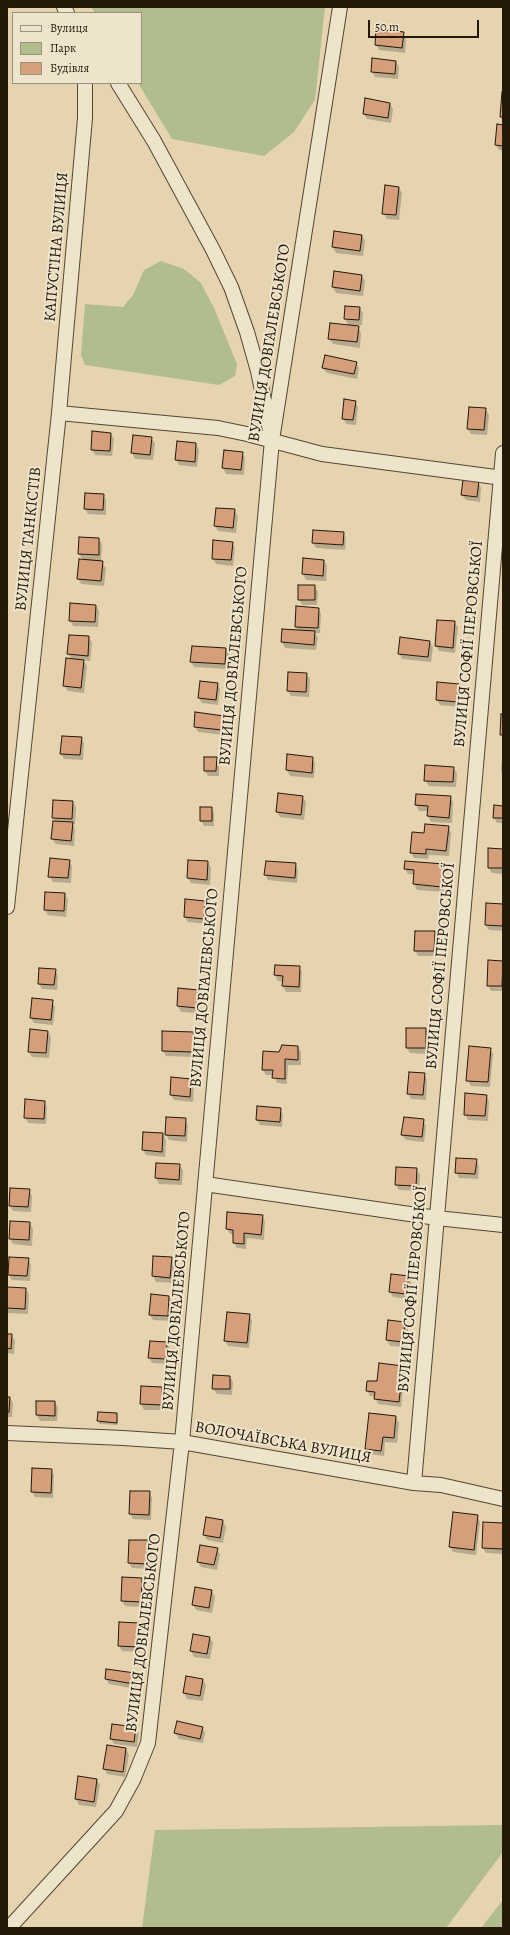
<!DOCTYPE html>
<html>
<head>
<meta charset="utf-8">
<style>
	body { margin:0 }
	#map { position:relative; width:510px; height:1935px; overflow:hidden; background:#e5d4af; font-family:Alegreya,serif }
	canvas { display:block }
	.frame { position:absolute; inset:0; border:8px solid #241809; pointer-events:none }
	.legend { position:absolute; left:12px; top:12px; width:130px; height:72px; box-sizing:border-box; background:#eee3cb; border:1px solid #9d927d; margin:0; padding:5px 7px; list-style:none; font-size:12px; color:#241809 }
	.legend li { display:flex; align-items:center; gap:8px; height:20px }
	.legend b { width:20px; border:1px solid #9d927d }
	.scale { position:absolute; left:368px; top:20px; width:111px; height:18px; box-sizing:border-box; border:2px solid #241809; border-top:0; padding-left:5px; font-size:12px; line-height:14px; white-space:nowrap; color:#241809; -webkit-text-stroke:3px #eee3cb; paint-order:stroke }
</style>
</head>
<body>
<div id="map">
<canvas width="510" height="1935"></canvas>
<div class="frame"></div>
<ul class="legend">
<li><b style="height:5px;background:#eee3cb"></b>Вулиця</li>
<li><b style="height:11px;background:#b2bd8d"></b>Парк</li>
<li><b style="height:11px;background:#d69f7c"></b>Будівля</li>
</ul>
<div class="scale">50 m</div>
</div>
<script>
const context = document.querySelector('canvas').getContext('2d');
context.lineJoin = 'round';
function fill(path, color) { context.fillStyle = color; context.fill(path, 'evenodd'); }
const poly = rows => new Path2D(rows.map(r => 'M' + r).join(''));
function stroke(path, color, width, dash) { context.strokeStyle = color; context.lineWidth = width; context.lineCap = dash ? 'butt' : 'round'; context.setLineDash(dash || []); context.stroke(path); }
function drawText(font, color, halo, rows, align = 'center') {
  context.font = font + ' Alegreya,serif'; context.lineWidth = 4; context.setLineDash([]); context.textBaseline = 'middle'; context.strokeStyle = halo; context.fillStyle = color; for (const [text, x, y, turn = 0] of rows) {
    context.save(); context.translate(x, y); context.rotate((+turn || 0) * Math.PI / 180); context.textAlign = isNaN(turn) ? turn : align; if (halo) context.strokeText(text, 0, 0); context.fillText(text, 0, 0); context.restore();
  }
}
fill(poly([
	[91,7,325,7,315,100,294,132,264,156,172,139,138,83,141,83,141,13,95,13],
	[161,261,184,269,201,283,214,308,237,364,235,376,219,385,85,365,81,355,85,304,123,307,133,295,144,270],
	[503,1825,503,1852,446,1928,142,1928,155,1830],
	[503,1900,503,1928,481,1928]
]), '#b2bd8d');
fill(poly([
	[403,33,406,39,405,53,379,50,376,45],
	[396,62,399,67,398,79,375,77,372,71],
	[390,103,393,109,391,123,367,119,364,114],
	[503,126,503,151,499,150,496,145],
	[399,188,402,193,399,220,387,219,384,214],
	[335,232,362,235,365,241,363,256,336,253,333,247],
	[335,272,362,276,365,281,363,296,336,293,333,287],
	[346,307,359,308,363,313,362,325,352,325,352,326,358,327,361,333,360,348,333,344,329,339,349,326,345,319],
	[356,363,359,368,357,379,327,373,323,368],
	[355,402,358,407,356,425,346,424,343,418],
	[486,409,489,415,487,435,471,434,468,429],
	[111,434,114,439,112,456,95,455,92,449],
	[134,436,151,438,155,443,153,460,135,459,132,453],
	[196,444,199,450,197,467,179,465,176,460],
	[225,451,242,452,245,458,244,475,226,474,223,468],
	[478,482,481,488,480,502,466,500,462,495],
	[103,495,106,500,106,515,88,514,85,509],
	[234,510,238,516,236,533,218,531,215,526],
	[343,533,346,538,345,550,316,548,313,543],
	[99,539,102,544,101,562,106,568,104,586,81,584,78,578,83,560,79,554],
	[232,543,235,548,233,566,216,564,213,558],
	[304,559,324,560,327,566,326,581,306,580,303,574],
	[314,586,318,592,317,605,302,605,299,599],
	[96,606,99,611,98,627,73,626,70,620],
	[318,608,321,614,320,633,315,633,318,638,316,650,285,648,282,642,283,630,299,631,296,627],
	[454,622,458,627,455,653,439,651,436,646],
	[89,637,92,643,90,661,83,660,87,666,84,693,68,691,64,686,72,659,68,654],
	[430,642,433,647,431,662,402,659,399,653],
	[226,649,229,654,228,669,194,667,191,662],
	[306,674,310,679,309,697,291,696,288,691],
	[217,684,220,689,218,705,202,703,199,698],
	[458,685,461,690,460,707,440,705,437,700],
	[223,717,226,722,224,735,198,732,195,726],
	[81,738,84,743,83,760,64,759,61,754],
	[216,758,219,764,219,776,208,776,205,771],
	[312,758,315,763,314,778,290,776,287,770],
	[502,760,503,760,503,775,501,771],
	[453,768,457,773,456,787,429,786,425,780],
	[417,795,450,797,453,802,452,823,431,822,428,816,429,811,419,811,416,805],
	[302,797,306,802,304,820,280,817,277,812],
	[73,802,76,807,75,824,73,824,75,829,74,846,56,844,52,839,56,822,53,818],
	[503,807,503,823,497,823,494,818],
	[211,808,214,813,214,826,204,826,201,820],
	[448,827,451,833,449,856,429,855,428,859,414,858,411,853],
	[503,850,503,874,492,873,489,868],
	[69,861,72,866,71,883,53,882,49,876],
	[208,862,211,868,210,885,191,883,188,878],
	[295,864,298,870,297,883,268,880,265,875],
	[443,865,446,870,444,892,417,890,414,884,415,875,408,874,405,869],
	[65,894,68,900,66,917,48,915,45,910],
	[205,902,208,907,207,924,188,922,185,917],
	[503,905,503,931,489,930,486,925],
	[434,932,438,938,437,956,418,956,415,950],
	[502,962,503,991,491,991,488,985],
	[299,967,302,972,301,992,286,992,283,986,283,981,278,981,275,975],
	[55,970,58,975,57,990,42,989,39,984],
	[179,989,197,991,200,996,199,1013,181,1012,178,1006],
	[52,1001,55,1007,53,1025,34,1023,31,1018],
	[426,1029,429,1035,428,1054,410,1053,407,1047],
	[48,1032,51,1037,49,1058,32,1057,29,1052],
	[193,1033,196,1038,195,1057,166,1056,163,1051],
	[298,1047,301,1052,301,1065,288,1065,287,1084,277,1083,274,1075,266,1075,263,1070,280,1053],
	[490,1049,493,1054,490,1087,471,1086,468,1081],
	[424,1074,427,1079,426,1100,411,1099,408,1093],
	[191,1080,194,1085,193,1102,174,1100,171,1095],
	[486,1096,489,1101,488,1121,468,1120,465,1114],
	[44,1102,47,1107,46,1124,28,1123,25,1117],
	[280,1109,283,1115,282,1127,260,1125,257,1120],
	[185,1119,188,1125,187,1142,169,1140,166,1135],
	[423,1120,426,1126,424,1142,406,1140,402,1135],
	[163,1134,166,1140,165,1157,146,1155,143,1150],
	[476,1160,479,1166,478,1179,459,1178,456,1172],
	[157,1164,179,1165,183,1170,182,1185,159,1184,156,1178],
	[416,1169,420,1175,419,1191,399,1190,396,1185],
	[29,1190,32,1196,31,1212,13,1211,10,1206],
	[262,1216,265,1221,264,1240,247,1238,246,1249,237,1248,234,1243,234,1235,230,1234,227,1229],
	[30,1223,33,1229,32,1246,13,1244,10,1239],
	[154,1257,171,1258,174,1264,173,1283,156,1282,153,1276],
	[28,1259,31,1265,30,1281,12,1280,9,1275],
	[408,1277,411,1282,409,1299,393,1297,390,1292],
	[7,1288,26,1289,29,1294,28,1314,7,1313],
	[169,1297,172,1302,171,1321,153,1320,150,1315],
	[249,1315,252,1321,249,1348,228,1346,225,1340],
	[389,1322,405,1323,408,1329,406,1347,390,1346,387,1340],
	[7,1335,12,1335,15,1341,14,1354,7,1353],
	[167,1343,170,1349,169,1364,152,1363,149,1357],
	[402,1367,405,1372,401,1407,378,1404,375,1397,370,1396,367,1390],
	[230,1377,233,1382,232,1395,217,1394,213,1388],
	[142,1387,162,1388,165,1393,164,1410,144,1410,141,1404],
	[7,1398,10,1398,13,1403,12,1417,7,1417],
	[37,1402,55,1402,58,1408,57,1421,40,1421,37,1415],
	[99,1413,117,1414,118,1425,99,1424],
	[396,1417,399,1423,397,1443,385,1442,384,1456,369,1454,366,1449],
	[51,1470,54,1475,53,1498,35,1497,32,1491],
	[149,1492,152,1498,151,1520,133,1519,130,1514],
	[477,1516,480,1522,476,1555,453,1552,450,1547],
	[223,1521,226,1527,223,1543,207,1540,204,1534],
	[503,1524,503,1554,486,1553,483,1548],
	[148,1541,151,1547,150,1569,132,1568,129,1563],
	[217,1549,220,1554,217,1570,201,1567,198,1562],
	[141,1579,144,1584,143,1607,125,1606,122,1601],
	[196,1588,212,1591,215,1597,212,1613,196,1610,193,1604],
	[138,1624,141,1629,140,1652,122,1651,119,1646],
	[210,1638,213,1643,210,1659,194,1657,191,1651],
	[135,1674,138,1680,136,1689,109,1684,106,1679],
	[187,1677,203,1680,206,1685,203,1701,187,1699,184,1693],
	[136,1727,139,1733,137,1747,114,1744,111,1739],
	[202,1727,205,1733,203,1743,179,1739,175,1733],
	[126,1749,129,1755,125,1777,107,1774,104,1768],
	[79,1777,97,1780,100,1785,96,1807,79,1805,76,1799]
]), '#0003');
const building = poly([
	[376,29,404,32,402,48,375,45,376,29],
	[372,58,396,61,395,74,371,72,372,58],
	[502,92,503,92,503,117,500,117,502,92],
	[365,98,390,103,388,118,363,114,365,98],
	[497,124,503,125,503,146,495,145,497,124],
	[385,185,399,187,396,215,382,214,385,185],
	[334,231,362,235,360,251,332,247,334,231],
	[334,271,362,275,360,291,332,287,334,271],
	[345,306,360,307,359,320,344,319,345,306],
	[330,323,359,326,357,342,328,339,330,323],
	[325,355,357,362,354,374,322,368,325,355],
	[344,399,356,401,353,420,342,419,344,399],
	[469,407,486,408,484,430,467,429,469,407],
	[92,431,111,433,110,451,91,450,92,431],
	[133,435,152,437,150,455,131,453,133,435],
	[177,441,196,443,195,462,175,460,177,441],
	[224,450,243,452,241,470,222,468,224,450],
	[463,480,479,481,477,497,461,495,463,480],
	[85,493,104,494,103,510,84,509,85,493],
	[216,508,235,509,233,528,214,526,216,508],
	[313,530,344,532,343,545,312,543,313,530],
	[79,537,99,538,99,555,78,554,79,537],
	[213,540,233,542,231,560,212,559,213,540],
	[303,558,324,560,323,576,302,574,303,558],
	[79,559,103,561,101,581,77,579,79,559],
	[298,585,315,585,315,600,298,600,298,585],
	[70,603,96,605,95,622,69,621,70,603],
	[296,606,319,608,318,628,295,627,296,606],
	[437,620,455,621,453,648,435,646,437,620],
	[282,629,315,631,314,645,281,642,282,629],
	[69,635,89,636,88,656,67,654,69,635],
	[400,637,430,641,428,657,398,654,400,637],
	[192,646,226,648,225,664,190,662,192,646],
	[66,658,84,660,81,688,63,686,66,658],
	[288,672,307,673,306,692,287,691,288,672],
	[200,681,218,683,216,700,198,698,200,681],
	[437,682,459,684,457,702,436,700,437,682],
	[195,712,224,716,222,730,194,727,195,712],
	[501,714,503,714,503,735,500,735,501,714],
	[62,736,82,737,80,755,60,754,62,736],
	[287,754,313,757,312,773,286,770,287,754],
	[204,757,217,757,216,771,204,771,204,757],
	[425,765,454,767,453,782,424,781,425,765],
	[278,793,303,796,301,815,276,812,278,793],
	[416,794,451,796,449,818,427,816,428,806,415,805,416,794],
	[53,800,73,801,72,819,52,818,53,800],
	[494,805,503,806,503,818,493,818,494,805],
	[200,807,212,807,212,821,200,821,200,807],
	[53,821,73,822,71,841,51,839,53,821],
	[425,824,449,826,446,851,426,849,426,854,410,853,412,832,424,833,425,824],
	[488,848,503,849,503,868,488,868,488,848],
	[50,858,70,860,68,878,48,877,50,858],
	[188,860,208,861,207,880,187,878,188,860],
	[266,861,296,863,295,878,264,875,266,861],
	[405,861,444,864,442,887,413,884,414,870,404,869,405,861],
	[45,892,65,893,64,911,44,910,45,892],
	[185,899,205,901,204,919,184,917,185,899],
	[486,903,503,904,503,926,485,925,486,903],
	[415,931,435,931,434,951,414,951,415,931],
	[488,960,503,961,502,986,487,986,488,960],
	[275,965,300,966,299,987,282,986,283,976,274,975,275,965],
	[39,968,56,969,54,985,38,984,39,968],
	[178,988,198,990,197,1008,177,1006,178,988],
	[32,998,53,1000,51,1020,30,1018,32,998],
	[406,1028,426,1028,426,1048,406,1048,406,1028],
	[30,1029,48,1031,46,1053,28,1052,30,1029],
	[162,1031,194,1032,193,1052,162,1051,162,1031],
	[282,1045,298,1046,298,1060,285,1059,285,1079,272,1078,273,1070,262,1070,263,1051,279,1052,282,1045],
	[469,1046,491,1048,488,1082,466,1081,469,1046],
	[409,1072,425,1073,423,1095,407,1094,409,1072],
	[171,1077,191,1079,190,1097,170,1095,171,1077],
	[465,1093,487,1095,485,1116,464,1115,465,1093],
	[25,1099,45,1101,44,1119,24,1118,25,1099],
	[257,1106,281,1108,280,1122,256,1120,257,1106],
	[166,1117,186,1118,185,1136,165,1135,166,1117],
	[404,1117,424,1119,422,1137,401,1135,404,1117],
	[143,1132,163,1133,162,1152,142,1150,143,1132],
	[456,1158,477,1159,475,1174,455,1173,456,1158],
	[156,1163,180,1164,179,1180,155,1178,156,1163],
	[396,1167,417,1168,416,1186,395,1185,396,1167],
	[10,1188,30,1189,28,1207,9,1206,10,1188],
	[227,1212,263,1215,261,1235,244,1233,244,1244,233,1243,233,1230,226,1229,227,1212],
	[10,1221,30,1222,29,1240,9,1239,10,1221],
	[153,1256,172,1257,170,1278,152,1276,153,1256],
	[9,1257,29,1258,27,1276,8,1275,9,1257],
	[391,1274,409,1276,406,1294,389,1292,391,1274],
	[7,1287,26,1288,25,1309,7,1308,7,1287],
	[151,1294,169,1296,168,1316,149,1315,151,1294],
	[227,1312,250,1314,247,1343,224,1341,227,1312],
	[388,1320,405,1322,403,1342,386,1340,388,1320],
	[7,1334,12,1334,11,1349,7,1348,7,1334],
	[150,1341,167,1342,166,1359,148,1358,150,1341],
	[379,1363,403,1366,399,1402,374,1399,375,1392,366,1391,367,1381,377,1381,379,1363],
	[213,1375,230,1376,230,1389,212,1389,213,1375],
	[141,1386,162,1387,162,1405,140,1404,141,1386],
	[7,1397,10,1397,9,1412,7,1412,7,1397],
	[36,1401,55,1401,55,1416,36,1415,36,1401],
	[98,1412,117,1413,117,1423,97,1421,98,1412],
	[369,1413,396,1416,394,1438,383,1437,381,1451,365,1449,369,1413],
	[32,1468,52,1469,51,1493,31,1492,32,1468],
	[130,1491,150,1491,149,1515,129,1514,130,1491],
	[453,1512,478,1515,474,1550,449,1547,453,1512],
	[206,1517,223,1520,220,1538,203,1535,206,1517],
	[483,1522,503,1523,503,1549,482,1548,483,1522],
	[129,1540,148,1540,147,1564,128,1563,129,1540],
	[200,1545,218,1548,214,1565,197,1562,200,1545],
	[122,1577,142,1578,141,1602,121,1601,122,1577],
	[195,1587,212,1590,209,1608,192,1605,195,1587],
	[119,1622,139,1623,137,1647,118,1646,119,1622],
	[193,1634,210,1637,207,1654,190,1651,193,1634],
	[106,1669,135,1673,134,1684,105,1679,106,1669],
	[186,1676,203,1679,200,1696,183,1693,186,1676],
	[177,1721,203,1727,200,1739,174,1733,177,1721],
	[112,1724,136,1727,134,1742,110,1739,112,1724],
	[107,1745,126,1748,123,1772,103,1769,107,1745],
	[78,1776,97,1779,94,1802,75,1799,78,1776]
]);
fill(building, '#d69f7c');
stroke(building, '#241809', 1);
const minor = poly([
	[64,7,67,13],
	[118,83,154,141,213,250,231,287,247,332,258,371,270,430],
	[59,413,218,428,247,434,322,454,503,478],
	[7,907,59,413,85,118,85,83],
	[205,1184,437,1218,503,1225],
	[7,1433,123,1438,182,1442,414,1483,441,1485,503,1499],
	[414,1483,503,453],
	[9,1928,116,1811,133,1780,148,1743,182,1442,272,440,340,7]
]);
stroke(minor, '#544732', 16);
stroke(minor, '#eee3cb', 14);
drawText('16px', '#241809', '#eee3cb', [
	["КАПУСТІНА ВУЛИЦЯ",57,247,-85],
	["ВУЛИЦЯ ДОВГАЛЕВСЬКОГО",270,343,-81],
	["ВУЛИЦЯ ТАНКІСТІВ",29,539,-84],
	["ВУЛИЦЯ СОФІЇ ПЕРОВСЬКОЇ",469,644,-85],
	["ВУЛИЦЯ ДОВГАЛЕВСЬКОГО",234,666,-85],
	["ВУЛИЦЯ СОФІЇ ПЕРОВСЬКОЇ",441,966,-85],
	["ВУЛИЦЯ ДОВГАЛЕВСЬКОГО",205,988,-85],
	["ВУЛИЦЯ СОФІЇ ПЕРОВСЬКОЇ",413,1289,-85],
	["ВУЛИЦЯ ДОВГАЛЕВСЬКОГО",177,1311,-85],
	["ВОЛОЧАЇВСЬКА ВУЛИЦЯ",283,1443,10],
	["ВУЛИЦЯ ДОВГАЛЕВСЬКОГО",144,1633,-83]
]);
</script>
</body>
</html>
